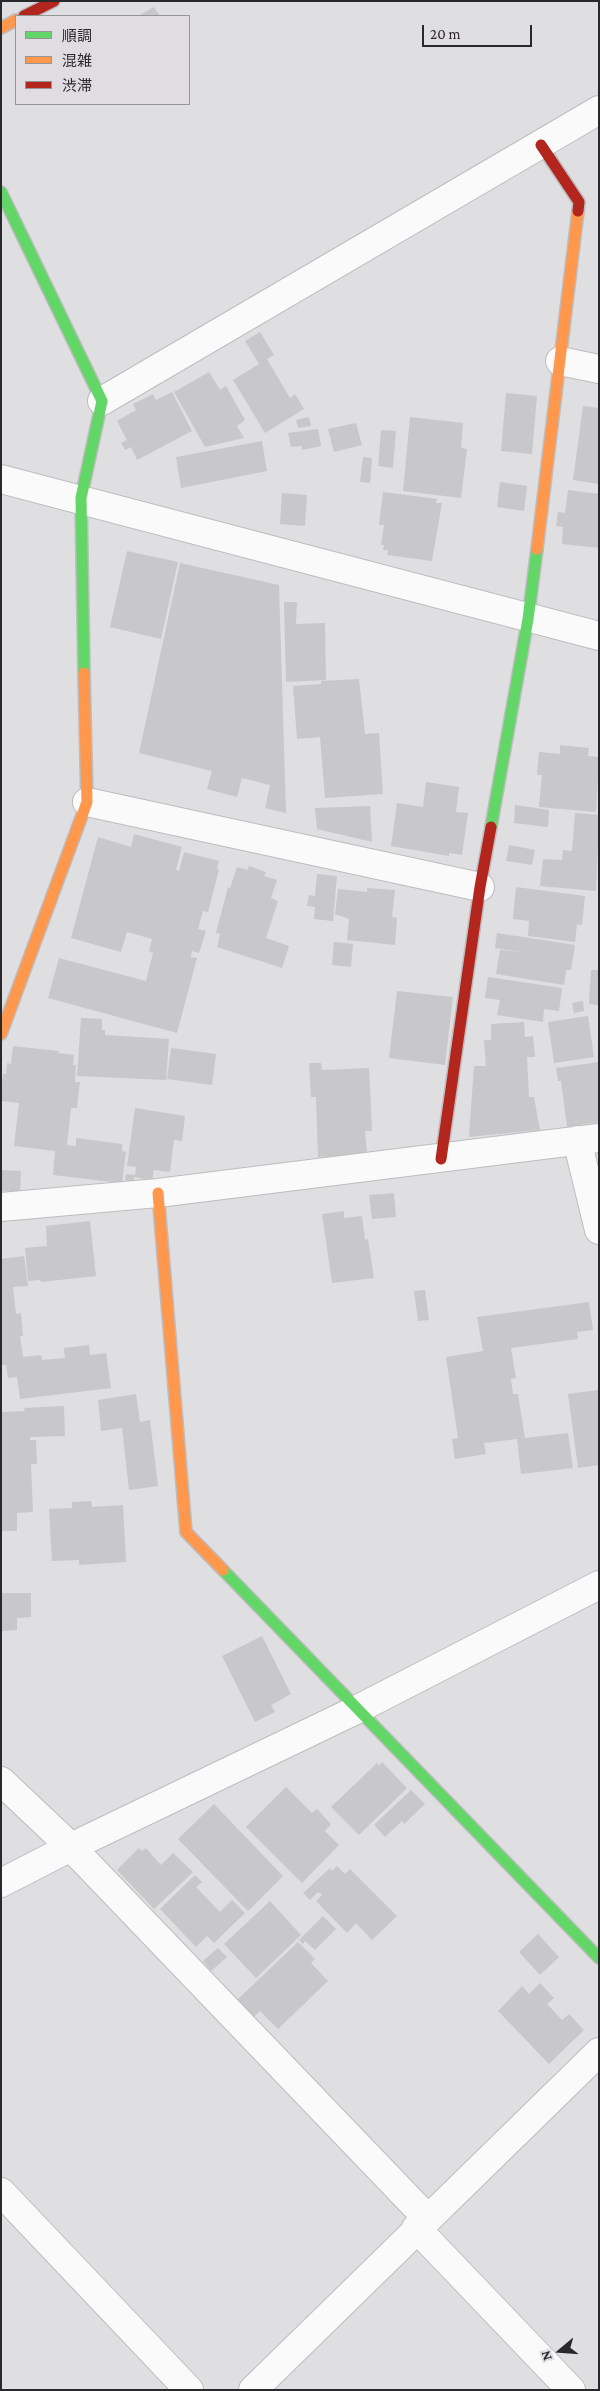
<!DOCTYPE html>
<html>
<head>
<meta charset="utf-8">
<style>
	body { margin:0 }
	#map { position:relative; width:600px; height:2391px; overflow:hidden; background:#dfdee1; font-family:"Crimson Pro","Noto Sans JP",serif }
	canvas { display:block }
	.frame { position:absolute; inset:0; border:2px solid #29282a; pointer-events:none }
	.legend { position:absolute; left:15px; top:15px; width:175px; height:90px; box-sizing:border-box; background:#dfdde2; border:1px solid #969598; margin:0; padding:6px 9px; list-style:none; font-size:15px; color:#29282a }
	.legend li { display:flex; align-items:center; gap:10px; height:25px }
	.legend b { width:25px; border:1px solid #969598 }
	.north { position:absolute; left:535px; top:2326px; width:50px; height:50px; -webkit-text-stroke:4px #dfdde2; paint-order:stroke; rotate:252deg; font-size:14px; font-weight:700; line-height:20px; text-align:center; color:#29282a }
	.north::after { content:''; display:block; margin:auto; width:18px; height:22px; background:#29282a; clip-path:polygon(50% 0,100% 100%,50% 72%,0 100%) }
	.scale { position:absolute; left:422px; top:25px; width:110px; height:22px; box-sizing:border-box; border:2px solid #29282a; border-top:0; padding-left:6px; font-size:15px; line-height:18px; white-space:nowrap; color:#29282a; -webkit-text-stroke:4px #dfdde2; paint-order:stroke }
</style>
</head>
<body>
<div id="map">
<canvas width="600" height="2391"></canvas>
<div class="frame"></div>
<ul class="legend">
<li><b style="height:6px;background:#63d668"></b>順調</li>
<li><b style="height:6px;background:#ff974d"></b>混雑</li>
<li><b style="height:6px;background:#b3261e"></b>渋滞</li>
</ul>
<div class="north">N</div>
<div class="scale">20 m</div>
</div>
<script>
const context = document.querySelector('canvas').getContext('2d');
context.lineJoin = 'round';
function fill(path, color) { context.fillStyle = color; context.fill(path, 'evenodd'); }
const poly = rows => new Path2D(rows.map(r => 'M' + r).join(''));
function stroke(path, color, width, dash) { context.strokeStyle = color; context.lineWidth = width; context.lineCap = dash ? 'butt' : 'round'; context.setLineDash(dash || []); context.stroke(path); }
fill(poly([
	[154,7,160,16,138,16],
	[260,332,274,355,267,359,290,398,295,394,304,409,265,433,233,380,259,364,245,341],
	[209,372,220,390,226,386,245,420,237,426,244,438,205,447,174,392],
	[172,392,192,431,137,460,131,447,125,450,121,443,127,440,117,421,136,410,133,404,153,394,156,400],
	[506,393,537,396,532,454,501,451],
	[583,406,599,408,599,484,573,480],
	[309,417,311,426,298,428,296,420],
	[410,417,463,423,461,448,467,449,461,498,403,491],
	[356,423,362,445,334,452,328,429],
	[318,429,321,446,302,450,302,446,291,447,288,433],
	[381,430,396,431,393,468,378,466],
	[262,441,267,471,181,488,176,457],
	[363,457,372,458,370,483,360,482],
	[500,482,527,486,524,511,497,507],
	[568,490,599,494,599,548,562,544,563,527,556,526,558,512,565,513],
	[383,492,437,499,436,503,442,503,432,561,387,555,388,550,383,550,384,545,381,545,384,525,379,525],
	[282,493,307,495,305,526,280,524],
	[127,551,178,562,161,639,110,627],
	[180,563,279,585,286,813,265,808,270,785,242,778,237,797,207,789,212,771,139,753],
	[284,602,297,602,296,624,325,623,326,680,286,682],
	[359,679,365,734,379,733,383,794,325,798,320,737,297,739,293,686,321,684,321,681],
	[560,745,589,748,588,756,599,757,596,812,539,807,542,775,537,775,539,752,560,754],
	[426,782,459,787,456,812,468,813,462,855,449,853,449,856,391,846,397,803,423,807],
	[515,805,549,810,548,827,514,823],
	[370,806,372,842,317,829,315,808],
	[575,813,599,815,596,891,540,886,543,859,562,860,563,850,572,851],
	[134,834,182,847,176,870,179,871,184,852,219,861,217,869,219,870,208,912,203,911,198,929,206,931,199,953,192,951,191,957,197,958,177,1033,48,998,59,958,146,981,153,953,149,951,152,939,127,932,121,952,71,938,98,837,131,847],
	[509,845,535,850,532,865,506,861],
	[249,866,266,872,264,876,277,880,271,898,278,901,266,938,289,946,282,968,217,947,220,934,216,933,228,887,230,888,237,867,247,870],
	[317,874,337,876,333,921,314,919,315,907,307,906,309,895,315,896],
	[516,887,585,896,582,925,577,924,575,942,528,936,529,921,513,919],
	[367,888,395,890,392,917,397,918,395,945,347,940,349,919,335,914,338,889,367,892],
	[497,933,575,945,571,970,566,970,564,985,496,974,500,950,521,952,495,948],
	[334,942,353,944,351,967,332,965],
	[591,970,599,970,599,1005,589,1004],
	[488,977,562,988,559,1011,544,1009,543,1022,497,1015,500,1000,485,998],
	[397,991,453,997,445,1065,389,1058],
	[583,1001,584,1011,574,1013,572,1003],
	[588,1016,594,1057,554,1063,548,1022],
	[81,1018,102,1019,102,1030,105,1030,105,1035,169,1039,166,1080,77,1076],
	[524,1022,525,1037,533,1036,535,1057,527,1057,529,1097,534,1097,540,1130,469,1137,474,1066,486,1066,484,1040,491,1040,491,1024],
	[13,1046,59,1051,58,1053,74,1055,73,1065,76,1065,75,1082,80,1082,77,1108,71,1108,67,1145,76,1146,76,1138,122,1144,122,1151,126,1152,122,1183,53,1175,55,1151,14,1146,19,1103,1,1101,3,1074,6,1074,7,1063,11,1064],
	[171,1048,216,1054,212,1085,167,1079],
	[599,1062,599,1122,567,1127,561,1081,558,1081,556,1068],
	[309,1063,321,1063,322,1070,369,1068,372,1131,365,1131,367,1154,318,1157,316,1097,311,1097],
	[135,1108,185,1116,182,1141,174,1140,170,1172,154,1170,152,1180,134,1177,134,1182,125,1180,126,1174,135,1175,136,1167,127,1166],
	[1,1170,21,1171,20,1192,1,1191],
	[394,1193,396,1217,372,1219,369,1195],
	[344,1211,344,1218,362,1216,365,1240,368,1239,374,1278,332,1283,322,1214],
	[90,1221,96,1276,41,1282,40,1280,28,1281,25,1248,47,1246,46,1226],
	[24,1256,28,1286,13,1287,16,1314,21,1313,23,1336,20,1336,23,1357,41,1355,42,1360,65,1358,64,1348,89,1345,90,1355,106,1353,111,1388,20,1399,17,1377,8,1378,6,1365,1,1365,1,1259],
	[425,1290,429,1320,418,1321,414,1291],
	[589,1302,593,1330,577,1332,578,1339,511,1348,516,1378,511,1379,513,1394,518,1394,525,1438,568,1433,573,1468,521,1474,517,1439,484,1443,486,1454,455,1459,452,1439,458,1438,446,1357,483,1351,477,1317],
	[598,1390,599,1465,578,1468,568,1394],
	[136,1394,140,1422,150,1420,158,1486,129,1490,122,1428,101,1431,98,1400],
	[64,1406,65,1436,30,1437,30,1440,36,1440,37,1464,31,1464,33,1512,17,1513,17,1531,1,1531,1,1412,25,1411,24,1408],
	[91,1501,92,1507,123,1505,126,1562,79,1565,79,1560,52,1561,49,1509,72,1508,72,1502],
	[1,1593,31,1593,31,1617,17,1618,17,1630,1,1631],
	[262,1636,291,1694,271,1705,275,1712,255,1722,222,1656],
	[382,1762,407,1788,359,1835,331,1807,377,1763,379,1766],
	[286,1787,312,1813,317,1809,331,1824,325,1831,339,1845,302,1883,246,1827],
	[411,1790,425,1804,404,1824,402,1821,385,1837,374,1825],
	[214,1804,283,1876,248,1911,178,1839],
	[139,1848,142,1851,146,1848,161,1865,173,1853,193,1872,154,1909,117,1870],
	[337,1866,345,1874,350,1869,397,1916,372,1940,356,1923,347,1933,316,1901,322,1895,318,1892,310,1900,303,1893,330,1868,332,1871],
	[195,1875,202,1882,196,1887,220,1912,232,1900,245,1913,214,1943,207,1936,196,1947,160,1909],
	[270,1901,301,1935,256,1978,224,1944],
	[323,1916,336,1929,315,1950,305,1941,303,1944,299,1940],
	[538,1934,559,1957,540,1975,519,1952],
	[298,1942,315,1959,311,1963,328,1981,278,2029,260,2011,253,2018,236,2001],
	[218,1948,227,1957,211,1971,203,1961],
	[540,1983,554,1998,547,2004,562,2020,569,2014,584,2030,549,2064,498,2011,522,1986,529,1994]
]), '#c8c7ca');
const street = poly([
	[560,361,599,369],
	[102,401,599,110],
	[1,479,599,636],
	[87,802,480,887],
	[577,1140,599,1230],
	[1,1207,158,1193,599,1138],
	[1,1781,71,1847,427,2218],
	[1,1883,71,1847,356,1710,599,1585],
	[1,2192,189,2390],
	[416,2228,571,2390],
	[253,2390,599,2052]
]);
const fast = poly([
	[1,192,102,401,81,498,84,673],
	[491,827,528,619,537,549],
	[223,1570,599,1958]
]);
const slow = poly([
	[1,28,16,20],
	[537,549,578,211],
	[1,1034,87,802,84,673],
	[158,1193,186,1532,223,1570]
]);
const jam = poly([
	[24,16,54,1],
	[541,145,579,202,578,211],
	[441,1159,480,887,491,827]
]);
stroke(street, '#bdbcbf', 30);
stroke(fast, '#bdbcbf', 14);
stroke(slow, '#bdbcbf', 14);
stroke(jam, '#bdbcbf', 14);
stroke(street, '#fafafa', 28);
stroke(fast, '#63d668', 11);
stroke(slow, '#ff974d', 11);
stroke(jam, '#b3261e', 11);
</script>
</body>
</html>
